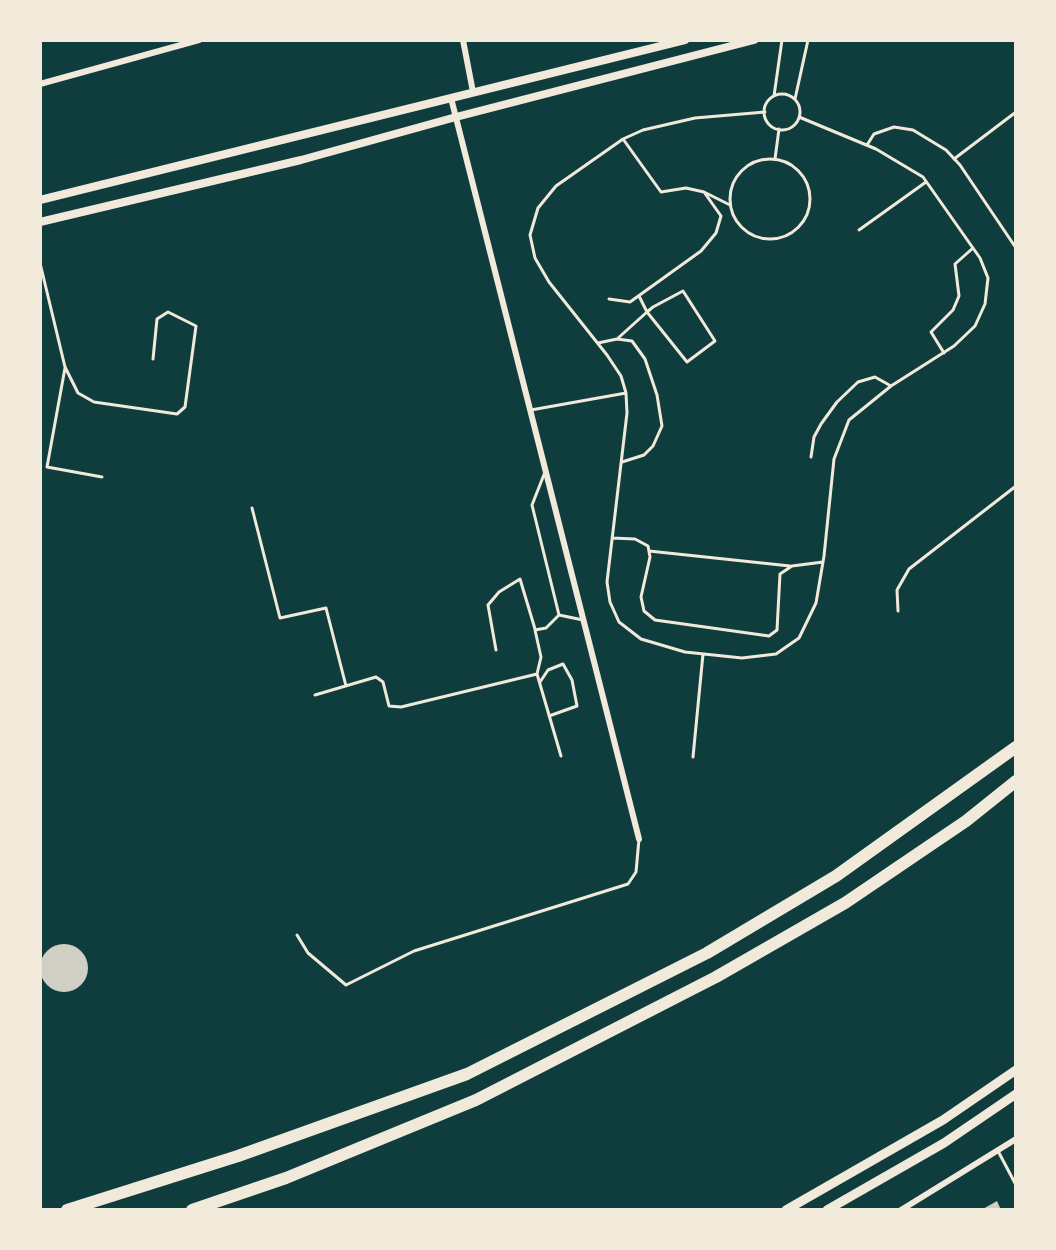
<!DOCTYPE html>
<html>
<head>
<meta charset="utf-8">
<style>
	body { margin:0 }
	#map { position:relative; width:1056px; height:1250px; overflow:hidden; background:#0f3d3e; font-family:Cabin,sans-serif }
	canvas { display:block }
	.frame { position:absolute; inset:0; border:42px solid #f1e9da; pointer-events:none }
</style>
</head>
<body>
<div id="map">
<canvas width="1056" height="1250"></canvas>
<div class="frame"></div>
</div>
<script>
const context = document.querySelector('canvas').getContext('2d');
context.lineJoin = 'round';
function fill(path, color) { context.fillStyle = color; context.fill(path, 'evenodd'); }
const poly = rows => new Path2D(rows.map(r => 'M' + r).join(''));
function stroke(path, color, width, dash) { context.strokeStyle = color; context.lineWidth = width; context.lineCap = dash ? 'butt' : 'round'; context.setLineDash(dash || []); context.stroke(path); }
fill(poly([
	'40 968a24 24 0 1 1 48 0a24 24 0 1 1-48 0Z',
	[997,1201,1001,1210,981,1210]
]), '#cfcfc3');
stroke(poly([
	'764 112a18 18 0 1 1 36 0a18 18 0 1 1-36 0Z',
	[774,96,782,40],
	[795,99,808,40],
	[765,112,695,118,643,130,623,139,556,186,538,208,530,235,535,258,549,282,607,355,621,376,626,393,627,413,607,582,610,602,619,622,641,639,685,652,742,658,776,654,799,638,816,603,824,556,834,459,849,420,891,386,954,346,975,326,985,304,988,278,980,258,923,177,876,149,799,117],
	[623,139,661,192,686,188,704,192,730,205],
	[867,145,874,134,894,127,913,130,946,150,960,165,1016,248],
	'730 199a40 40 0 1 1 80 0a40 40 0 1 1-80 0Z',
	[775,159,779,129],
	[954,159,1016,112],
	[859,230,926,182],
	[40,263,65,367,78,393,94,402,177,414,185,407,196,326,168,312,157,319,153,359],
	[609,299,630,302,701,251,716,233,721,216,704,192],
	[617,339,647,312,653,307,683,291,715,341,687,362,647,312,639,296],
	[598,343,617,339,632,341,645,359,657,395,662,426,653,446,644,455,622,462],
	[944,353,931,332,953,310,959,296,955,264,973,248],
	[65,368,47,467,102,477],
	[531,410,626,393],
	[811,457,814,437,821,424,837,402,858,382,875,377,891,386],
	[545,472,532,505,559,615,583,620],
	[252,508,280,618,326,608,346,686],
	[612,538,635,539,648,546,650,557,641,597,644,611,655,620,769,636,777,630,780,574,792,566,823,562],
	[649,551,790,566],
	[898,611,897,590,909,569,1016,486],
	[496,650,488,605,499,592,520,579,535,629],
	[537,674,561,756],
	[540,682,548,670,563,664,572,680,577,706,549,716],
	[315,695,376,677,383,682,389,706,401,707,537,674,541,657,535,630,546,628,559,615],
	[693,757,703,654],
	[297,935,308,953,346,985,414,951,628,884,636,872,639,839],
	[998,1151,1016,1185]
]), '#f1e9da', 3);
stroke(poly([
	[463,40,473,92],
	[40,84,199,40],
	[451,98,639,839],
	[901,1210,1016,1139]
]), '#f1e9da', 6);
stroke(poly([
	[40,200,685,40],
	[40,222,301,160,456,117,754,40]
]), '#f1e9da', 8);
stroke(poly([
	[786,1210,943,1120,1016,1070],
	[827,1210,944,1143,1016,1094]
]), '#f1e9da', 9);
stroke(poly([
	[67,1210,238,1156,467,1074,707,953,836,876,1016,747],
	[192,1210,286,1178,476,1100,716,977,845,903,966,821,1016,781]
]), '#f1e9da', 12);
</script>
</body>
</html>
